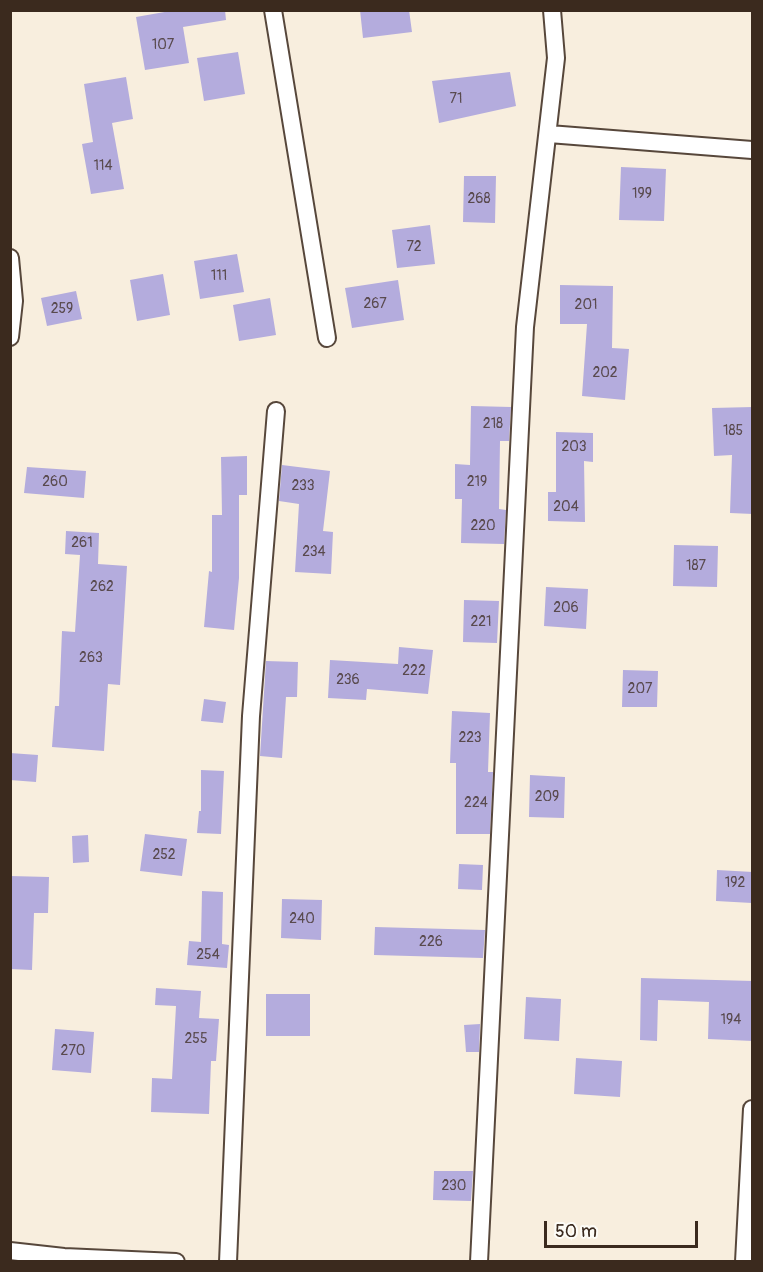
<!DOCTYPE html>
<html>
<head>
<meta charset="utf-8">
<style>
	body { margin:0 }
	#map { position:relative; width:763px; height:1272px; overflow:hidden; background:#f8eede; font-family:Pangolin,sans-serif }
	canvas { display:block }
	.frame { position:absolute; inset:0; border:12px solid #3b2a1e; pointer-events:none }
	.scale { position:absolute; left:544px; top:1221px; width:154px; height:27px; box-sizing:border-box; border:3px solid #3b2a1e; border-top:0; padding-left:8px; font-size:18px; line-height:21px; white-space:nowrap; color:#3b2a1e; -webkit-text-stroke:4px #fdfcf7; paint-order:stroke }
</style>
</head>
<body>
<div id="map">
<canvas width="763" height="1272"></canvas>
<div class="frame"></div>
<div class="scale">50 m</div>
</div>
<script>
const context = document.querySelector('canvas').getContext('2d');
context.lineJoin = 'round';
function fill(path, color) { context.fillStyle = color; context.fill(path, 'evenodd'); }
const poly = rows => new Path2D(rows.map(r => 'M' + r).join(''));
function stroke(path, color, width, dash) { context.strokeStyle = color; context.lineWidth = width; context.lineCap = dash ? 'butt' : 'round'; context.setLineDash(dash || []); context.stroke(path); }
function drawText(font, color, halo, rows, align = 'center') {
  context.font = font + ' Pangolin,sans-serif'; context.lineWidth = 4.5; context.setLineDash([]); context.textBaseline = 'middle'; context.strokeStyle = halo; context.fillStyle = color; for (const [text, x, y, turn = 0] of rows) {
    context.save(); context.translate(x, y); context.rotate((+turn || 0) * Math.PI / 180); context.textAlign = isNaN(turn) ? turn : align; if (halo) context.strokeText(text, 0, 0); context.fillText(text, 0, 0); context.restore();
  }
}
fill(poly([
	[176,10,225,10,226,20,183,27,189,63,145,70,136,17],
	[360,10,409,10,412,32,363,38],
	[238,52,245,94,204,101,197,58],
	[510,72,516,106,439,123,432,81],
	[126,77,133,119,112,123,124,189,91,194,82,144,93,142,84,84],
	[621,167,666,169,664,221,619,220],
	[464,176,496,176,495,223,463,222],
	[430,225,435,264,397,268,392,230],
	[237,254,244,292,200,299,194,261],
	[163,274,170,315,137,321,130,280],
	[398,280,404,320,352,328,345,288],
	[560,285,613,286,612,348,629,349,625,400,582,396,587,324,560,324],
	[76,291,82,319,47,326,41,298],
	[270,298,276,335,239,341,233,305],
	[471,406,511,407,509,441,500,441,499,509,506,510,504,544,461,543,462,499,455,499,455,464,470,465],
	[753,407,753,514,730,513,732,455,714,456,712,408],
	[556,432,593,433,593,462,584,461,585,522,548,521,548,492,556,492],
	[247,456,247,495,239,495,239,578,234,630,204,627,209,571,212,572,212,515,222,515,221,457],
	[282,465,330,471,323,531,333,532,331,574,295,572,299,504,279,501],
	[27,467,86,471,84,498,24,493],
	[66,531,99,533,98,564,127,566,120,685,108,684,104,751,52,747,55,706,59,706,62,631,75,632,80,555,65,554],
	[674,545,718,546,717,587,673,586],
	[546,587,588,589,586,629,544,626],
	[464,600,499,601,497,643,463,642],
	[399,647,433,650,428,694,367,689,366,700,328,698,330,660,398,664],
	[266,661,298,662,297,697,286,697,282,758,260,756],
	[623,670,658,671,657,707,622,707],
	[204,699,226,702,223,723,201,721],
	[452,711,490,713,488,772,493,772,490,834,456,834,456,763,450,763],
	[10,753,38,755,36,782,10,780],
	[201,770,224,771,221,834,197,833,199,811,201,811],
	[530,775,565,777,564,818,529,817],
	[145,834,187,839,182,876,140,871],
	[88,835,89,862,73,863,72,836],
	[459,864,483,865,482,890,458,889],
	[717,870,753,872,752,903,716,901],
	[10,876,49,877,48,913,34,913,32,970,10,969],
	[202,891,223,892,222,944,229,945,227,968,187,965,189,941,201,942],
	[282,899,322,900,321,940,281,938],
	[375,927,485,930,483,958,374,955],
	[641,978,753,981,753,1041,708,1039,709,1002,658,1000,657,1041,640,1040],
	[156,988,201,991,199,1018,219,1019,216,1061,211,1061,209,1114,151,1112,152,1078,172,1079,176,1006,155,1005],
	[266,994,310,994,310,1036,266,1036],
	[526,997,561,999,559,1041,524,1039],
	[480,1024,479,1052,466,1052,464,1025],
	[55,1029,94,1032,91,1073,52,1070],
	[576,1058,622,1061,620,1097,574,1094],
	[434,1171,473,1171,471,1201,433,1200]
]), '#b4acdd');
const minor = poly([
	[273,10,327,338],
	[549,134,752,150],
	[10,258,14,301,10,337],
	[10,1251,64,1257,176,1262],
	[228,1262,251,716,276,411],
	[479,1262,525,327,556,58,552,10],
	[744,1262,752,1109]
]);
stroke(minor, '#57473b', 20);
stroke(minor, '#fff', 16);
drawText('14px', '#594a4e', null, [
	["107",163,45],
	["71",456,99],
	["114",103,166],
	["199",642,194],
	["268",479,199],
	["72",414,247],
	["111",219,276],
	["267",375,304],
	["201",586,305],
	["259",62,309],
	["202",605,373],
	["218",493,424],
	["185",733,431],
	["203",574,447],
	["260",55,482],
	["219",477,482],
	["233",303,486],
	["204",566,507],
	["220",483,526],
	["261",82,543],
	["234",314,552],
	["187",696,566],
	["262",102,587],
	["206",566,608],
	["221",481,622],
	["263",91,658],
	["222",414,671],
	["236",348,680],
	["207",640,689],
	["223",470,738],
	["209",547,797],
	["224",476,803],
	["252",164,855],
	["192",735,883],
	["240",302,919],
	["226",431,942],
	["254",208,955],
	["194",731,1020],
	["255",196,1039],
	["270",73,1051],
	["230",454,1186]
]);
</script>
</body>
</html>
